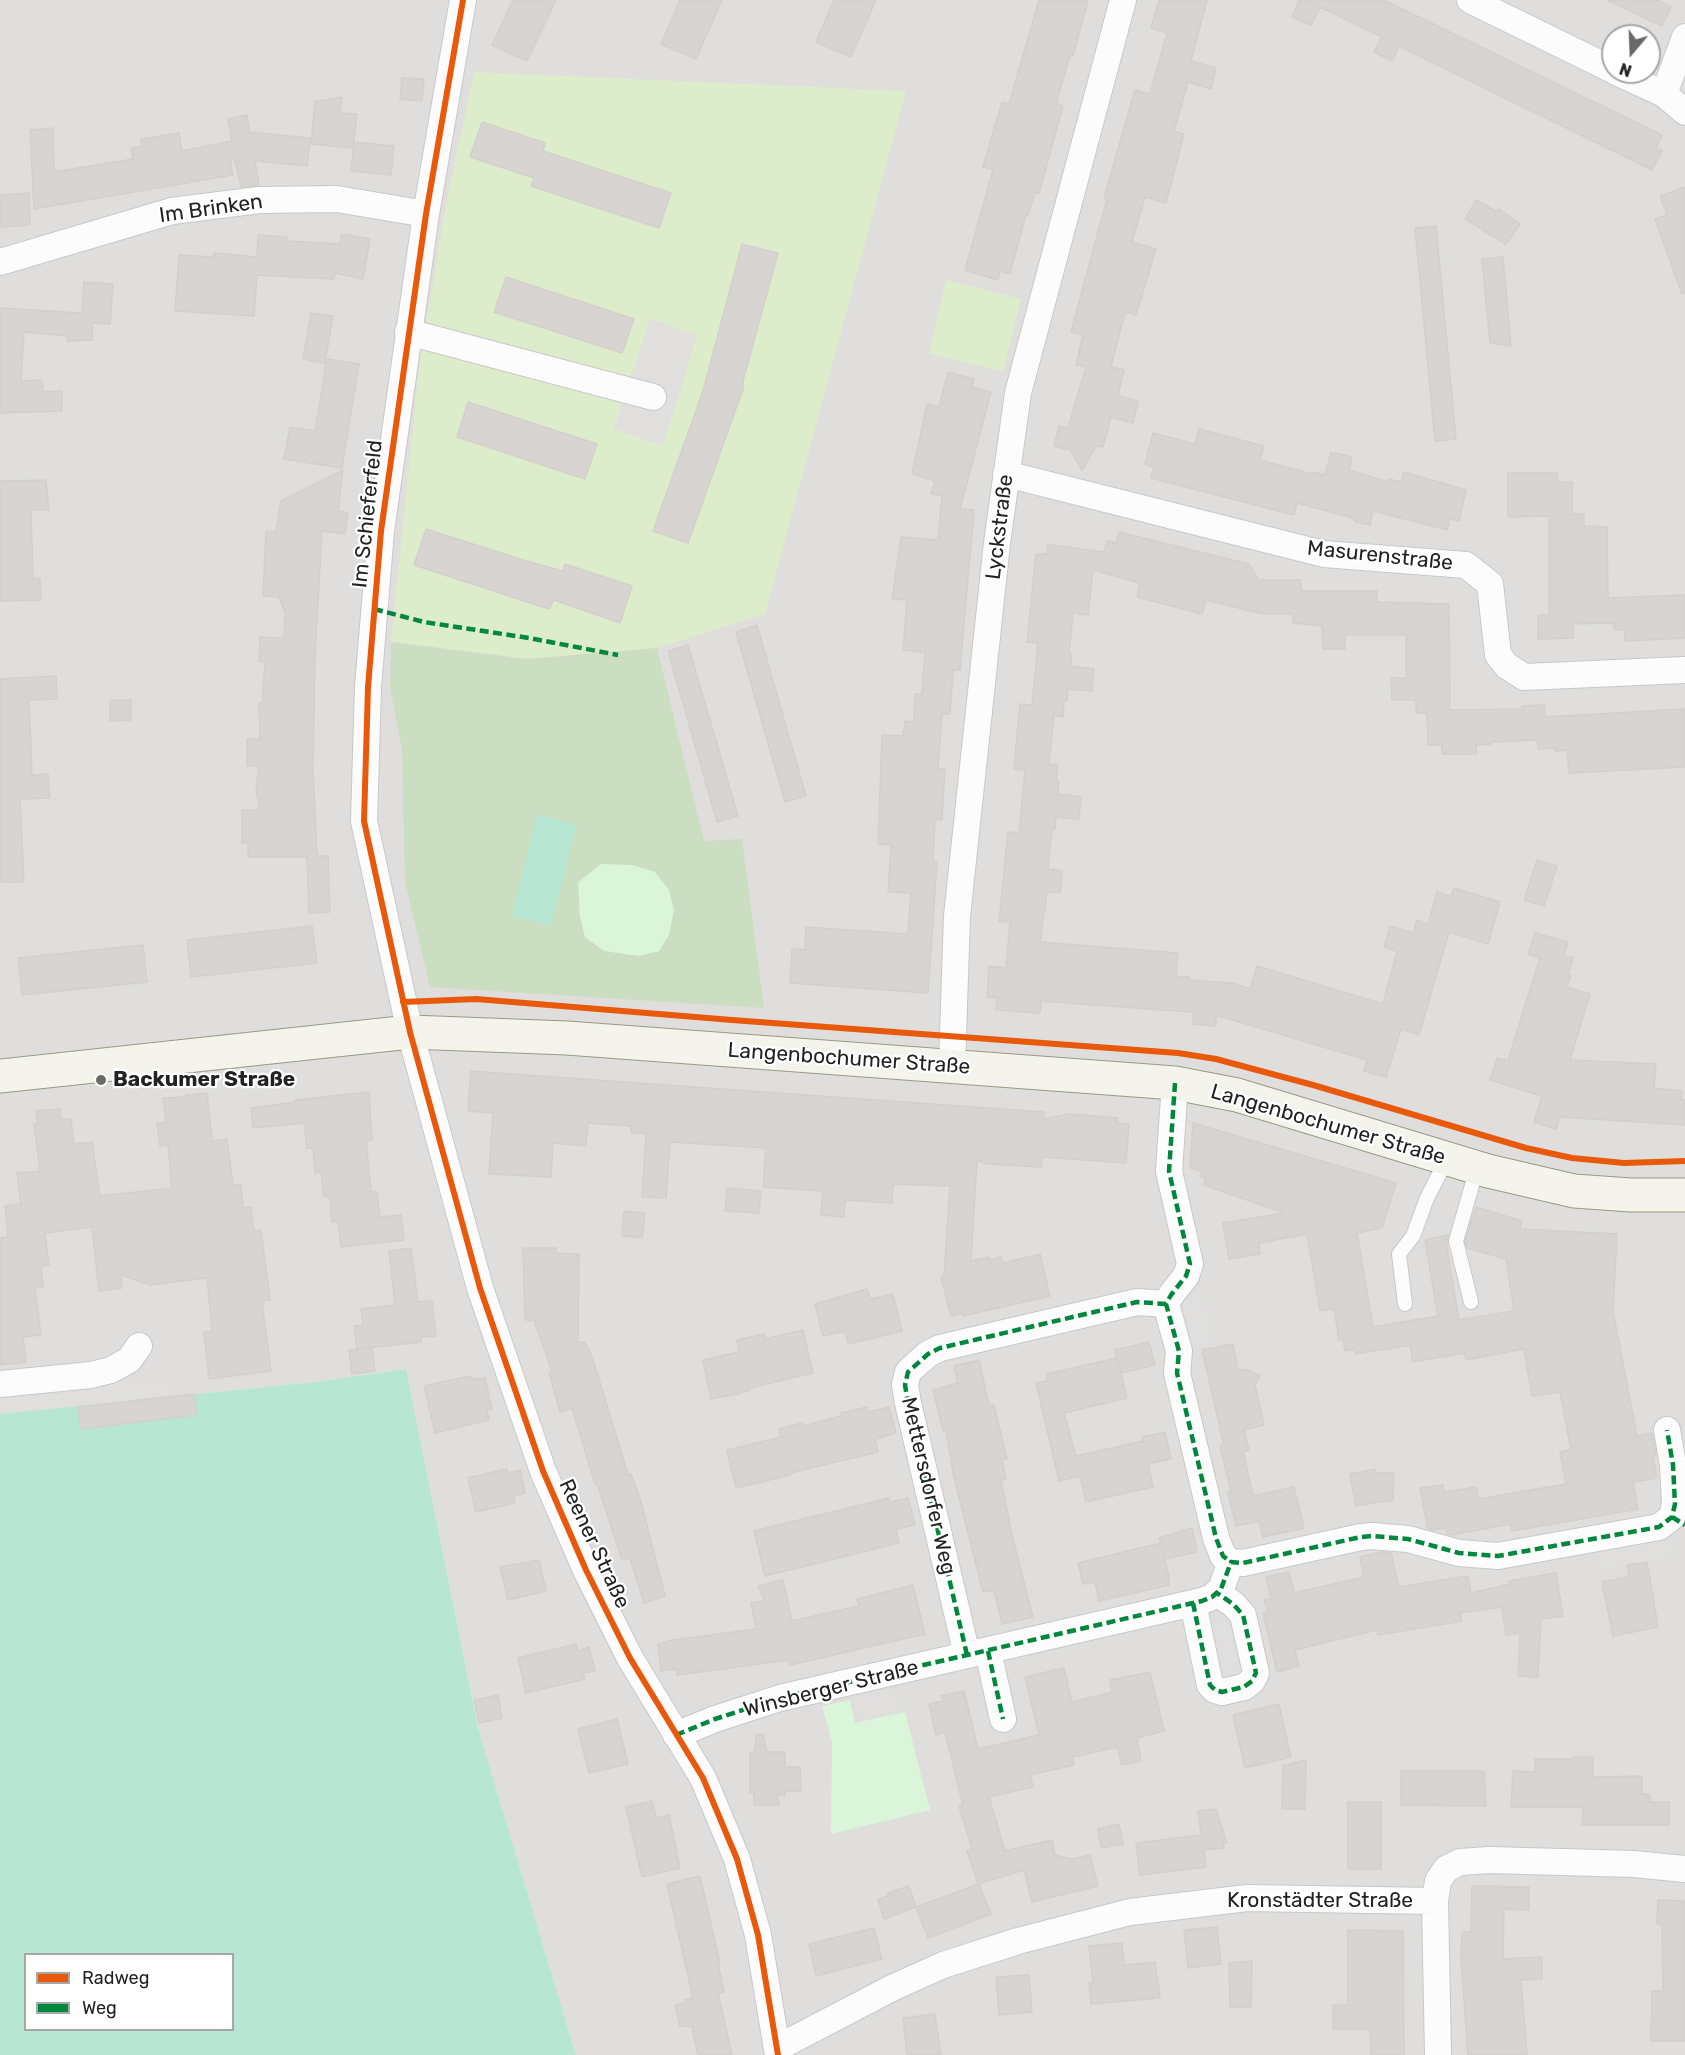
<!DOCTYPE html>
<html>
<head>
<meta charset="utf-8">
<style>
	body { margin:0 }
	#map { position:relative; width:1685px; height:2055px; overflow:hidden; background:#f0eeeb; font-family:Rubik,sans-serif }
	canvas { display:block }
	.legend { position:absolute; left:24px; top:1953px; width:210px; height:78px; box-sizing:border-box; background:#fff; border:2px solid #a7a7a7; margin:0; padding:8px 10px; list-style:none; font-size:18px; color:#222 }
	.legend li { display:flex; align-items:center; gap:12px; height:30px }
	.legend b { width:30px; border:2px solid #a7a7a7 }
	.north { position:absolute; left:1601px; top:24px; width:60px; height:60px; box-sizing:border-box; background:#fff; border:2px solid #a7a7a7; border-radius:50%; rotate:199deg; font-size:16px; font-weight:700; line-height:24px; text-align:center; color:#222 }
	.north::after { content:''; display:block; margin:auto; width:21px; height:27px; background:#6a6968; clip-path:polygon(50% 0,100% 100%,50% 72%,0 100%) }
</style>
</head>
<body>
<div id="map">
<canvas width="1685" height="2055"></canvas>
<ul class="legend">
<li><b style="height:8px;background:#e8590c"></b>Radweg</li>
<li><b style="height:8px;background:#00873e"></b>Weg</li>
</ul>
<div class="north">N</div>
</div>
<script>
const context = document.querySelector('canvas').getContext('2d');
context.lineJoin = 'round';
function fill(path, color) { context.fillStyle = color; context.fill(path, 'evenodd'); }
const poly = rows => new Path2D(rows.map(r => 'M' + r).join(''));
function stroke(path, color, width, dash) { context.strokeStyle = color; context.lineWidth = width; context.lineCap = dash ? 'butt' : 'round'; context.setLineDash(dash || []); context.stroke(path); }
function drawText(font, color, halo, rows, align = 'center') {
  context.font = font + ' Rubik,sans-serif'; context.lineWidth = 4.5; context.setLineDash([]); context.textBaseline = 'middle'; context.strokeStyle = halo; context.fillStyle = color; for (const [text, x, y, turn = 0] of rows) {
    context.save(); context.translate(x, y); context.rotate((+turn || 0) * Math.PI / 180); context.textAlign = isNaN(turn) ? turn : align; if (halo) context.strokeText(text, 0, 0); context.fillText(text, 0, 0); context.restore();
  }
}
fill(poly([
	[0,0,1685,0,1685,2055,576,2055,478,1728,406,1369,314,1382,0,1414],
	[1613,36,1649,36,1649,72,1613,72]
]), '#dfdedc');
fill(poly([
	[474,72,906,91,765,614,657,648,527,659,391,642,419,367,446,204],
	[946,280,1021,299,1003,371,929,354]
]), '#ddeccb');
fill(poly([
	[391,642,527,659,657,648,704,841,742,839,764,1008,430,987,405,882,402,749,390,687]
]), '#cbdec1');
fill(poly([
	[601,864,632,865,655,872,669,890,674,910,669,935,659,951,639,956,604,951,585,937,580,917,578,882],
	[850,1700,855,1723,905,1712,930,1810,831,1834,832,1742,822,1706]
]), '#daf5da');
fill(poly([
	[537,815,577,825,551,926,512,916],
	[406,1369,478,1728,576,2055,0,2055,0,1414,314,1382],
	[26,1954,232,1954,232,2030,26,2030]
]), '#b7e6d2');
fill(poly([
	[650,319,697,335,663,446,614,429],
	[1203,1297,1212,1342,1192,1347,1183,1301],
	[158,1379,175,1394,0,1413,0,1396],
	[1675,1537,1678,1556,1600,1568,1597,1550],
	[1226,1618,1239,1675,1220,1679,1207,1622],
	[897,1690,901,1710,859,1719,854,1699]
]), '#e0dfde');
const building = poly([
	[513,0,556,0,527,61,492,45,513,0],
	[680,0,722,0,696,59,661,44,680,0],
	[834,0,876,0,851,57,816,42,834,0],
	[1039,0,1088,0,1073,56,1070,55,1056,104,1063,106,1039,193,1035,192,1028,215,1026,215,1010,274,1000,271,998,280,965,270,993,170,983,167,986,156,1002,102,1009,104,1039,0],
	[1159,0,1207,0,1191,61,1216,68,1211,89,1188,82,1174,131,1184,134,1166,203,1145,197,1132,242,1156,249,1136,315,1125,312,1111,367,1124,370,1118,396,1138,401,1133,423,1111,417,1103,447,1096,446,1082,470,1070,450,1054,446,1059,426,1068,428,1086,367,1076,365,1083,335,1071,332,1107,199,1104,198,1135,90,1150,94,1167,33,1151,28,1159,0],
	[1299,0,1384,0,1662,135,1656,148,1662,151,1652,170,1399,46,1392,61,1374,52,1382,37,1320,7,1311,25,1292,17,1299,0],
	[1607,0,1657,0,1671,7,1662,26,1607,0],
	[402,78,424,79,422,101,400,99,402,78],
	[342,97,340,113,357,114,353,148,311,144,315,102,342,97],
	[247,115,250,132,310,138,307,166,255,161,259,185,241,187,235,160,230,159,233,175,34,209,30,130,53,128,54,172,133,159,131,148,142,146,141,139,179,133,182,151,232,141,228,119,247,115],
	[482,122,545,143,543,151,671,193,659,228,531,186,534,178,470,157,482,122],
	[354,142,394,146,391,175,351,171,354,142],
	[1685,187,1685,293,1682,294,1655,219,1667,215,1660,196,1685,187],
	[29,193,30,225,0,227,0,195,29,193],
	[1476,200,1497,212,1499,209,1520,224,1506,244,1465,219,1476,200],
	[1436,226,1456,439,1435,441,1415,228,1436,226],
	[342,234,370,239,363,279,335,273,334,279,257,275,254,316,175,311,179,255,213,257,214,253,257,257,258,235,287,237,286,241,340,244,342,234],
	[742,244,778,253,743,381,743,389,688,543,653,531,703,391,742,244],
	[1503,257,1511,346,1490,343,1482,259,1503,257],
	[506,277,634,319,622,353,494,312,506,277],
	[84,282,113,284,110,324,92,323,93,340,67,341,67,336,24,332,21,381,42,380,43,392,62,391,62,411,0,413,0,308,82,313,84,282],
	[311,313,333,316,325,363,303,359,311,313],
	[327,359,359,364,342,468,284,459,290,427,315,431,327,359],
	[948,372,974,379,972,387,991,392,960,509,974,510,960,670,953,670,950,714,942,714,938,769,945,769,942,820,935,819,933,861,937,862,928,993,790,983,792,949,805,950,806,927,908,934,911,893,888,892,891,845,878,844,882,735,903,736,905,721,914,722,915,694,922,694,925,652,903,650,907,600,892,599,901,537,938,540,942,496,931,494,935,481,912,474,927,404,939,407,948,372],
	[468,402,597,444,585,479,457,437,468,402],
	[1199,429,1264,446,1260,460,1312,474,1313,472,1325,475,1331,452,1352,457,1349,470,1388,482,1389,479,1401,482,1404,472,1466,490,1459,521,1450,519,1447,530,1373,511,1370,525,1356,522,1353,518,1297,503,1294,515,1151,478,1154,467,1145,464,1153,433,1195,444,1199,429],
	[343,470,338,511,348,513,345,534,322,531,315,653,313,771,317,856,328,856,330,912,309,913,307,857,248,857,248,843,242,843,242,810,260,810,256,789,259,766,247,766,247,739,260,739,259,703,262,703,265,662,259,661,260,637,284,638,285,613,279,597,263,596,266,531,276,532,281,501,343,470],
	[1508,473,1557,473,1557,482,1572,482,1572,514,1584,514,1584,526,1607,527,1608,598,1685,595,1685,638,1625,641,1624,630,1614,630,1614,623,1573,624,1573,638,1538,639,1538,615,1549,615,1549,516,1508,517,1508,473],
	[46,480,49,510,31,510,33,579,40,578,41,600,0,601,0,481,46,480],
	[426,529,523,560,563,571,565,564,632,586,620,623,554,600,549,609,414,565,426,529],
	[1119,532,1249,564,1259,580,1301,580,1301,591,1377,591,1377,602,1449,604,1450,710,1522,709,1522,706,1544,705,1545,717,1685,709,1685,767,1569,773,1567,750,1555,751,1555,748,1538,749,1538,740,1491,742,1491,744,1476,745,1476,754,1442,754,1442,745,1428,745,1427,713,1416,713,1416,700,1392,700,1391,678,1406,678,1406,635,1345,635,1345,649,1323,649,1322,626,1293,623,1293,614,1263,614,1206,600,1202,614,1137,597,1140,583,1093,570,1088,615,1073,613,1069,654,1072,654,1071,666,1094,669,1092,691,1068,689,1067,701,1064,701,1063,717,1054,715,1049,764,1058,765,1056,782,1059,782,1058,794,1081,797,1079,819,1056,817,1055,829,1052,829,1048,869,1062,871,1060,893,1047,892,1040,942,1178,953,1176,977,1189,977,1188,980,1233,983,1250,989,1257,966,1383,1004,1397,951,1384,947,1390,926,1413,933,1417,920,1428,924,1437,892,1451,896,1454,888,1500,902,1488,944,1449,932,1419,1035,1401,1029,1386,1077,1364,1071,1367,1060,1216,1015,1216,1026,1193,1024,1194,1012,1163,1010,1041,1001,1040,1013,996,1010,997,998,987,997,989,966,1006,968,1010,922,999,921,1008,832,1019,833,1025,770,1014,769,1016,746,1020,704,1032,705,1038,643,1027,642,1036,554,1047,554,1048,545,1050,545,1104,552,1107,541,1116,543,1119,532],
	[757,625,806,796,785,802,736,632,757,625],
	[688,645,738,816,717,822,668,651,688,645],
	[56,676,57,699,29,700,32,775,48,774,50,798,20,799,24,882,0,882,0,679,56,676],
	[110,700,131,700,131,720,110,721,110,700],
	[1537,860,1557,866,1544,906,1524,900,1537,860],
	[312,926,317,963,191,977,187,940,312,926],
	[1535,933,1568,942,1564,956,1573,958,1568,974,1571,975,1567,987,1590,994,1570,1060,1656,1064,1654,1088,1682,1091,1681,1100,1685,1100,1685,1125,1560,1117,1556,1129,1534,1122,1542,1096,1490,1080,1497,1058,1508,1061,1517,1031,1540,958,1528,954,1535,933],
	[143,945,147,982,22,995,18,958,143,945],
	[471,1071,1044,1112,1044,1119,1069,1114,1118,1118,1117,1123,1129,1124,1126,1163,1042,1157,1041,1167,988,1164,977,1160,971,1261,989,1257,990,1260,1001,1257,1003,1263,1040,1254,1050,1296,963,1316,963,1313,951,1316,941,1277,944,1276,950,1186,893,1184,892,1203,845,1200,844,1217,821,1215,823,1191,763,1187,766,1148,670,1142,666,1198,642,1197,646,1134,631,1132,631,1126,588,1123,586,1146,553,1143,551,1177,489,1174,493,1113,468,1111,471,1071],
	[369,1092,372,1140,366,1140,371,1192,377,1192,380,1217,401,1215,404,1240,341,1247,338,1221,332,1222,330,1197,324,1197,321,1172,315,1173,313,1148,307,1148,304,1123,253,1128,251,1108,295,1102,295,1100,369,1092],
	[207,1093,212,1141,227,1139,233,1185,241,1185,243,1208,251,1207,254,1231,261,1230,270,1300,262,1301,271,1371,209,1379,204,1332,212,1331,207,1278,150,1285,121,1275,122,1288,99,1291,92,1227,45,1233,49,1265,41,1266,43,1287,35,1288,41,1335,23,1337,26,1362,0,1365,0,1238,8,1237,5,1206,21,1204,17,1173,40,1171,34,1123,38,1123,36,1111,60,1109,61,1120,71,1119,74,1144,92,1142,100,1196,172,1188,168,1145,160,1146,157,1123,166,1122,163,1098,185,1097,185,1095,207,1093],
	[1193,1123,1396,1183,1382,1228,1357,1233,1373,1327,1438,1316,1425,1240,1448,1235,1447,1242,1446,1242,1459,1320,1514,1311,1506,1259,1467,1248,1465,1241,1476,1207,1522,1221,1520,1229,1617,1234,1613,1311,1637,1436,1652,1433,1656,1455,1653,1456,1657,1478,1633,1482,1638,1509,1512,1531,1511,1524,1451,1535,1447,1534,1446,1528,1433,1530,1428,1529,1420,1488,1443,1485,1444,1492,1476,1487,1478,1499,1566,1484,1560,1452,1571,1450,1560,1392,1532,1396,1524,1349,1466,1360,1465,1353,1413,1362,1410,1345,1356,1354,1354,1349,1345,1351,1343,1339,1339,1340,1334,1309,1320,1311,1307,1234,1259,1243,1260,1254,1229,1259,1223,1223,1284,1213,1204,1185,1206,1179,1201,1177,1202,1171,1190,1168,1193,1123],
	[727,1188,761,1191,759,1213,725,1211,727,1188],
	[624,1211,645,1213,642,1238,622,1236,624,1211],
	[411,1248,418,1302,432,1301,436,1336,421,1337,421,1342,357,1349,354,1326,363,1325,361,1309,395,1305,389,1251,411,1248],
	[523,1248,556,1248,556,1253,579,1254,578,1342,585,1342,593,1360,628,1474,631,1474,641,1502,665,1596,644,1603,630,1558,622,1560,597,1483,595,1484,572,1408,560,1412,549,1372,552,1371,534,1320,525,1320,523,1248],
	[867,1289,870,1299,893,1294,902,1331,848,1344,845,1331,823,1336,815,1304,867,1289],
	[803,1330,813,1373,750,1388,750,1390,737,1394,711,1399,703,1360,739,1352,737,1340,764,1334,765,1339,803,1330],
	[1149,1342,1155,1365,1121,1373,1117,1358,1127,1398,1064,1413,1076,1456,1143,1441,1142,1437,1165,1432,1171,1459,1148,1464,1153,1487,1086,1502,1080,1476,1059,1481,1036,1383,1047,1381,1046,1374,1117,1358,1115,1350,1149,1342],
	[1233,1344,1238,1371,1246,1369,1260,1376,1255,1385,1264,1425,1244,1430,1249,1450,1243,1452,1253,1496,1294,1487,1304,1528,1263,1537,1259,1521,1236,1526,1228,1492,1231,1491,1220,1446,1224,1445,1202,1350,1233,1344],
	[372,1348,375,1371,352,1374,349,1350,372,1348],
	[979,1360,989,1406,994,1405,1007,1459,1002,1460,1006,1479,1001,1481,1012,1535,1033,1617,1002,1624,994,1590,983,1592,953,1473,946,1431,943,1431,933,1390,958,1383,954,1366,979,1360],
	[469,1376,474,1379,485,1378,492,1409,487,1410,489,1420,435,1433,424,1386,469,1376],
	[194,1394,197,1415,81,1429,78,1407,194,1394],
	[867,1407,868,1412,889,1407,896,1433,875,1439,878,1452,790,1473,790,1475,736,1488,727,1450,781,1437,779,1429,802,1423,803,1426,841,1416,841,1413,867,1407],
	[507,1469,508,1473,520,1470,525,1493,514,1496,515,1503,476,1512,468,1478,507,1469],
	[1375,1469,1376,1473,1394,1473,1393,1500,1356,1506,1350,1474,1375,1469],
	[889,1498,890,1502,908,1498,915,1525,896,1529,899,1543,765,1576,754,1531,889,1498],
	[1192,1528,1197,1552,1165,1559,1162,1549,1169,1576,1169,1585,1099,1601,1095,1582,1083,1584,1078,1563,1161,1543,1159,1538,1192,1528],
	[1382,1552,1391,1553,1399,1587,1468,1576,1471,1593,1510,1584,1509,1581,1556,1573,1563,1616,1541,1619,1538,1677,1518,1676,1520,1633,1506,1635,1502,1607,1460,1613,1462,1621,1378,1635,1377,1630,1295,1650,1299,1666,1277,1672,1263,1613,1268,1612,1264,1600,1271,1599,1266,1577,1289,1572,1294,1593,1364,1577,1360,1557,1382,1552],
	[539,1560,546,1591,508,1600,500,1567,539,1560],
	[1647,1562,1658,1627,1613,1636,1602,1582,1629,1577,1627,1565,1647,1562],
	[783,1580,792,1621,859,1606,857,1599,913,1585,925,1634,790,1665,789,1660,677,1675,676,1669,661,1671,658,1644,673,1640,756,1629,751,1603,765,1601,758,1586,783,1580],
	[576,1644,578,1651,589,1647,595,1671,583,1673,585,1679,526,1693,518,1658,576,1644],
	[1064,1668,1072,1702,1112,1692,1110,1680,1150,1672,1164,1731,1137,1738,1141,1761,1122,1765,1117,1747,1073,1757,1074,1765,1030,1775,1033,1787,989,1797,1005,1851,1052,1840,1055,1855,1072,1859,1090,1855,1098,1886,1032,1902,1024,1870,978,1884,967,1851,972,1849,959,1806,963,1805,945,1732,936,1735,929,1704,943,1701,941,1696,964,1691,978,1749,1039,1735,1025,1677,1064,1668],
	[498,1695,502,1718,479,1723,474,1700,498,1695],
	[1279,1704,1291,1757,1245,1768,1233,1715,1279,1704],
	[617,1719,628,1764,589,1773,578,1729,617,1719],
	[763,1734,767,1752,785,1752,785,1767,800,1767,801,1791,785,1791,785,1796,777,1794,779,1805,754,1805,754,1793,750,1793,750,1752,755,1752,756,1735,763,1734],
	[1573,1757,1593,1757,1593,1777,1642,1776,1642,1794,1650,1794,1650,1802,1669,1802,1669,1825,1582,1825,1583,1807,1511,1807,1513,1771,1535,1772,1535,1759,1573,1759,1573,1757],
	[1306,1760,1305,1809,1282,1809,1283,1766,1306,1760],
	[1401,1771,1484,1771,1486,1806,1401,1805,1401,1771],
	[652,1801,656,1818,669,1815,680,1868,642,1877,626,1807,652,1801],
	[1348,1802,1381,1802,1381,1869,1348,1869,1348,1802],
	[1216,1809,1227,1843,1223,1843,1224,1848,1204,1850,1206,1867,1140,1875,1136,1843,1201,1835,1198,1811,1216,1809],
	[1119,1824,1123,1844,1101,1848,1098,1829,1119,1824],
	[700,1876,720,1963,718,1964,724,1992,718,1993,732,2055,698,2055,692,2027,680,2026,675,2006,686,2002,685,2000,693,1998,667,1884,700,1876],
	[979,1884,991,1914,928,1938,916,1907,884,1919,878,1899,888,1896,888,1893,909,1886,916,1907,979,1884],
	[1472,1886,1529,1887,1529,1910,1504,1909,1503,1959,1542,1957,1542,1979,1521,1980,1527,2055,1468,2055,1461,1958,1462,1932,1471,1932,1472,1886],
	[1658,1900,1685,1901,1685,2041,1651,2041,1652,1991,1663,1991,1662,1925,1657,1924,1658,1900],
	[1217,1927,1221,1964,1188,1968,1184,1930,1217,1927],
	[874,1928,882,1959,816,1976,809,1944,874,1928],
	[1348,1930,1403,1931,1404,2055,1371,2055,1370,2029,1333,2029,1333,2005,1348,2005,1348,1930],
	[1122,1943,1124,1965,1155,1962,1160,1998,1091,2004,1089,1983,1093,1983,1089,1946,1122,1943],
	[1252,1961,1251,2007,1230,2007,1229,1963,1252,1961],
	[1029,1975,1032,2012,999,2015,996,1977,1029,1975],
	[935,2014,941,2055,907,2055,903,2018,935,2014]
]);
fill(building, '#d7d4d2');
stroke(building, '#d3d0cc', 1.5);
const lane = poly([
	[1471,1302,1456,1241,1477,1168],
	[1405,1304,1399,1254,1413,1236,1427,1198,1447,1159]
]);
const street = poly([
	[463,0,426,214,381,531,368,687,364,821,410,1032,480,1288,543,1471,586,1570,630,1658,703,1778,737,1859,758,1935,778,2055],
	[1470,0,1613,70],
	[1616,72,1664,94,1685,112],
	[1664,94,1685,37],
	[0,262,172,211,259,200,337,199,426,214],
	[408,332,653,397],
	[1006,474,1324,554,1466,565,1490,584,1498,655,1507,666,1524,677,1685,670],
	[952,1066,957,916,997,543,1018,393,1123,0],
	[1175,1083,1169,1171,1190,1264,1186,1276,1171,1295,1166,1304,1179,1351,1177,1373,1216,1538,1223,1556,1231,1562],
	[0,1384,91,1375,111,1370,129,1360,139,1346],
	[1193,1603,1210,1685,1215,1690,1222,1692,1244,1687,1252,1681,1256,1673,1243,1615,1233,1604,1217,1593],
	[988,1651,1003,1719],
	[967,1655,908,1403,905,1385,908,1372,928,1354,940,1348,1137,1302,1166,1304],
	[676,1735,715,1719,780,1698,1202,1601,1212,1597,1221,1589,1231,1562,1243,1563,1361,1537,1372,1536,1408,1539,1459,1553,1498,1556,1659,1527,1672,1517,1675,1504,1673,1465,1667,1430],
	[1435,1901,1438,2055],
	[777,2048,892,1988,943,1965,1018,1941,1130,1912,1247,1898,1435,1901,1438,1881,1446,1869,1460,1862,1489,1860,1634,1864,1685,1869]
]);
const secondary = poly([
	[0,1076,410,1032,567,1038,1175,1083,1237,1095,1488,1171,1574,1191,1631,1195,1685,1195]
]);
stroke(lane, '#c9c8c7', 16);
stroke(street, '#c9c8c7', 28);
stroke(secondary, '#999a82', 35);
stroke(lane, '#fdfcfc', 14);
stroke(street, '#fdfcfc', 26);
stroke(secondary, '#f4f4ed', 33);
stroke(poly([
	[374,609,424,622,529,638,618,655],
	[1175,1083,1169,1171,1190,1264,1186,1276,1171,1295,1166,1304,1179,1351,1177,1373,1216,1538,1223,1556,1231,1562],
	[1672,1517,1685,1525],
	[1193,1603,1210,1685,1215,1690,1222,1692,1244,1687,1252,1681,1256,1673,1243,1615,1233,1604,1217,1593],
	[988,1651,1003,1719],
	[967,1655,908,1403,905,1385,908,1372,928,1354,940,1348,1137,1302,1166,1304],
	[676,1735,715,1719,780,1698,1202,1601,1212,1597,1221,1589,1231,1562,1243,1563,1361,1537,1372,1536,1408,1539,1459,1553,1498,1556,1659,1527,1672,1517,1675,1504,1673,1465,1667,1430]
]), '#00873e', 4.5, [9, 4.5]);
stroke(poly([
	[463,0,426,214,381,531,368,687,364,821,410,1032,480,1288,543,1471,586,1570,630,1658,703,1778,737,1859,758,1935,778,2055],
	[403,1002,476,999,732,1020,1178,1053,1216,1059,1313,1085,1526,1148,1572,1158,1624,1163,1685,1161]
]), '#e8590c', 6);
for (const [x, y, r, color] of [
	[101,1080,6,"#6a6968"]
]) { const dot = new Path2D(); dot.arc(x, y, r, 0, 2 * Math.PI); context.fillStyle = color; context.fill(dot); stroke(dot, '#fff', 2); }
drawText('21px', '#222', '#fff', [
	["Im Brinken",211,209,-8],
	["Im Schieferfeld",368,514,-84],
	["Lyckstraße",1000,527,-83],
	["Masurenstraße",1380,556,6],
	["Langenbochumer Straße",849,1059,4],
	["Langenbochumer Straße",1328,1125,16],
	["Mettersdorfer Weg",928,1486,77],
	["Reener Straße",594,1544,65],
	["Winsberger Straße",831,1689,-14],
	["Kronstädter Straße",1320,1901]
]);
drawText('bold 21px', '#222', '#fff', [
	["Backumer Straße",113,1080]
], 'left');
</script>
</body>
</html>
